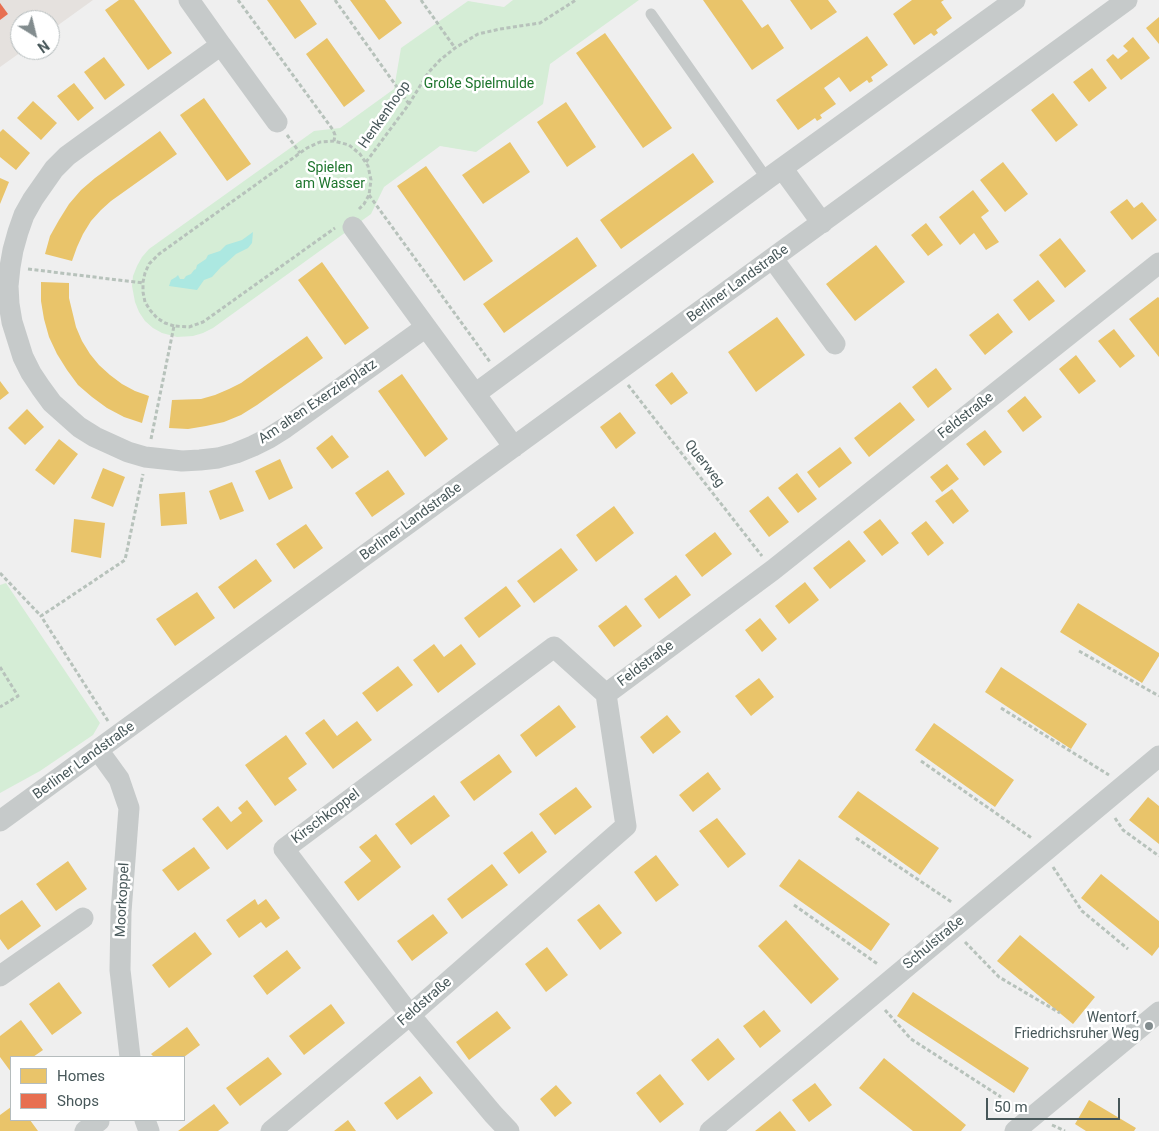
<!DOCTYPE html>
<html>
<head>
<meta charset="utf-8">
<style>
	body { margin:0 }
	#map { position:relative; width:1159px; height:1131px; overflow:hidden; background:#efefef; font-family:Roboto,sans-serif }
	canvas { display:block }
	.legend { position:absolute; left:10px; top:1056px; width:175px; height:65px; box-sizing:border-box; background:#fff; border:1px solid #b5bcbd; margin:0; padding:6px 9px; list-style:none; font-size:15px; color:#475759 }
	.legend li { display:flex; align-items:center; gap:10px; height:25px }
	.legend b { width:25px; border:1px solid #b5bcbd }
	.north { position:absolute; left:10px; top:10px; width:50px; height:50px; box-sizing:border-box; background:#fff; border:1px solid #b5bcbd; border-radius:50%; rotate:144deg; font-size:14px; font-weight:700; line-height:20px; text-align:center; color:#475759 }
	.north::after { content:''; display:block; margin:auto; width:18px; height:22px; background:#828c8e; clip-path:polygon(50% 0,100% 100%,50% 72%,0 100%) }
	.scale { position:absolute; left:986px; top:1098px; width:134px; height:22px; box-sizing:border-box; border:2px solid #475759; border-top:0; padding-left:6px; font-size:15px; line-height:18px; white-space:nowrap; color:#475759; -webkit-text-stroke:4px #fff; paint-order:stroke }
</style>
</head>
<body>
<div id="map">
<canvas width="1159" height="1131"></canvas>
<ul class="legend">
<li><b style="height:14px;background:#e9c46a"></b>Homes</li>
<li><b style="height:14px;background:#e76f51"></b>Shops</li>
</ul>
<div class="north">N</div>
<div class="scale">50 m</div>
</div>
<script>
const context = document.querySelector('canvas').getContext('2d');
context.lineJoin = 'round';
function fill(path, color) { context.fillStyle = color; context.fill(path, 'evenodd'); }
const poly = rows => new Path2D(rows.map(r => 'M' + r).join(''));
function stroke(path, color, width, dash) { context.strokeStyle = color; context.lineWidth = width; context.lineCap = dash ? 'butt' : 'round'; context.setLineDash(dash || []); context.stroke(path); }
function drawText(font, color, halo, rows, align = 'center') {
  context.font = font + ' Roboto,sans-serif'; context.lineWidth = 5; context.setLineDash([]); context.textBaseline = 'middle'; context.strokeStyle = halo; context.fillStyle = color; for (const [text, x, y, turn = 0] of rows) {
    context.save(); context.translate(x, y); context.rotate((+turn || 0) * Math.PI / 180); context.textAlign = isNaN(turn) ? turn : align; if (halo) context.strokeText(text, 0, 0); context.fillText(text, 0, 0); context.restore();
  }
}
fill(poly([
	[0,0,93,0,50,31,50,20,20,20,20,50,24,50,0,67]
]), '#e5e1de');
fill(poly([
	[513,0,639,0,550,64,543,104,476,152,440,146,384,187,371,214,213,328,203,333,193,336,177,337,162,333,153,328,145,321,139,312,135,302,132,286,133,276,137,266,142,257,149,249,314,131,340,128,394,89,401,48,468,1,504,7],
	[6,583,100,723,93,735,40,771,0,793,0,585]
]), '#d5edd6');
fill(poly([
	[253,232,252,243,248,248,236,254,225,264,221,267,212,277,204,280,197,290,169,286,171,280,176,277,178,275,180,279,184,279,186,276,191,274,194,270,196,269,197,265,206,259,208,255,220,251,226,245,242,240]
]), '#ace8e1');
fill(poly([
	[119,0,134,0,172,53,148,70,105,10],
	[267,0,300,0,317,24,295,39],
	[350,0,385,0,402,23,379,40],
	[703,0,742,0,762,28,768,24,784,48,752,70],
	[790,0,828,0,837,12,811,30],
	[912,0,944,0,941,2,952,18,936,30,938,33,934,36,931,33,914,45,893,14],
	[1159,17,1159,44,1146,28],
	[605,33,672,128,643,148,576,53],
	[867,36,888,65,871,77,873,81,869,83,867,80,850,92,839,77,824,88,836,104,820,115,822,118,817,121,815,118,798,130,776,100],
	[1133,37,1150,58,1121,80,1106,60,1113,54,1118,59,1128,51,1123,46],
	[327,38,365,91,344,107,306,54],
	[104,57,125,85,105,100,84,72],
	[1092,68,1107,88,1089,102,1073,82],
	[74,83,94,108,78,121,57,96],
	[1053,93,1078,125,1056,142,1031,110],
	[204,98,251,164,227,181,180,115],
	[33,101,57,123,41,140,17,118],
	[566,102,596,147,567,167,537,122],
	[3,129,30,153,16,170,0,157,0,132],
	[160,131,177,154,111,201,101,210,91,221,83,234,77,247,72,261,45,254,50,236,59,220,69,204,81,190,95,178],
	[510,142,530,172,483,204,462,175],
	[693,153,714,182,621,249,600,220],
	[1003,162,1028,194,1005,212,980,180],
	[426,166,493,261,464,281,397,186],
	[0,178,9,182,0,204],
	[973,190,989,211,981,217,999,242,986,250,974,233,960,245,939,217],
	[1127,199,1134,208,1142,202,1157,220,1132,240,1110,212],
	[926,223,943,245,928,256,911,235],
	[577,237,597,266,504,333,483,304],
	[1060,238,1086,271,1065,288,1039,255],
	[876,245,905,282,855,321,826,284],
	[322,262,369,328,345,345,298,280],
	[1038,280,1055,301,1029,321,1013,300],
	[41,282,69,283,69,298,76,327,82,341,90,354,99,365,110,375,122,384,135,391,149,396,142,423,124,417,107,408,92,397,78,385,67,370,57,354,49,337,44,319,41,301],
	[1158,297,1159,298,1159,357,1129,319],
	[998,313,1013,332,985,355,969,335],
	[777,317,805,355,756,392,728,352],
	[1114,329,1135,356,1120,368,1098,341],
	[307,336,323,358,257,405,241,415,224,422,206,426,188,429,169,428,172,400,201,399,215,395,229,389,241,383],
	[1076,355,1096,381,1079,394,1059,369],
	[936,368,952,389,928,408,912,387],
	[672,372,688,393,671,405,655,385],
	[402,374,448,439,425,457,378,391],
	[0,381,9,393,0,400],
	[1025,396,1042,417,1023,432,1007,411],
	[900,402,915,420,869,457,854,438],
	[27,409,44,427,25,445,8,428],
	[620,412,636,433,616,449,600,427],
	[985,430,1002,452,984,466,966,444],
	[332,435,349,457,332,469,316,448],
	[59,439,78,454,54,485,35,470],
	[840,447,852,463,819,488,807,472],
	[280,459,293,488,269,500,255,471],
	[947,464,959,479,942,492,930,477],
	[103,468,125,477,113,507,91,498],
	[388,470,405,494,372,517,355,493],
	[797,473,817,499,798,513,778,488],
	[232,482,244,511,220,520,209,491],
	[952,489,969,511,953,524,935,501],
	[185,492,187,524,161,526,159,494],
	[768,496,789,522,769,537,749,511],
	[614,506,634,533,596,562,576,535],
	[74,519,105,523,101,558,71,552],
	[880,519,899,543,882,556,863,532],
	[926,521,944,543,928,556,911,533],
	[306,524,323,548,294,569,276,544],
	[715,532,732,554,702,577,685,555],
	[849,540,866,561,830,589,813,568],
	[561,548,578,570,534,603,517,581],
	[256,559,272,581,234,609,218,587],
	[676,575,691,595,659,619,644,599],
	[805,582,819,600,789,624,775,606],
	[506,586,521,606,479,638,464,618],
	[197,592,215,618,175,646,156,619],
	[1078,603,1159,653,1159,656,1142,683,1060,632],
	[626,605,642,626,614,647,598,626],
	[760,618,777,639,762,652,745,630],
	[434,644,444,657,461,644,476,664,438,693,413,660],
	[398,666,413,685,377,712,362,693],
	[1001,667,1087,724,1071,749,985,692],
	[759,678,774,697,751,716,735,696],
	[559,705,576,727,536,757,520,735],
	[667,715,681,732,653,754,640,737],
	[324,719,337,736,357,721,372,740,333,769,305,733],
	[934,723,1014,780,995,807,915,750],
	[286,735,307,764,288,778,297,790,275,806,245,765],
	[499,754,512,772,474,801,460,782],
	[708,772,721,789,693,812,679,795],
	[576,787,592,807,555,835,539,814],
	[858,791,939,848,920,875,838,817],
	[434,795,450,816,411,845,395,824],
	[1148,797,1159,806,1159,844,1129,820],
	[247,800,263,821,227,850,202,819,218,806,231,822,242,813,238,808],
	[717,818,746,854,728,868,699,831],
	[532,831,547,852,519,874,503,853],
	[376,834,401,867,358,901,344,882,371,861,359,847],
	[194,847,210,868,178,891,162,870],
	[656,855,679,885,656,902,634,872],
	[799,859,890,924,871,951,779,886],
	[68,861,87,889,56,911,36,884],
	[492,864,508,885,462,919,447,899],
	[1101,874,1159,921,1159,947,1152,956,1081,898],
	[255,899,258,905,266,899,280,918,266,928,261,922,239,938,226,920],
	[22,900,41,926,8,950,0,939,0,915],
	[599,904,622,933,600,950,577,920],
	[433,914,448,933,412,961,397,941],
	[786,920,839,979,811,1004,758,946],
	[195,932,212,954,169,988,152,965],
	[1020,935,1095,997,1073,1024,997,961],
	[547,947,568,975,546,992,525,964],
	[287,950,301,968,267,995,253,976],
	[59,982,82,1013,52,1035,29,1004],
	[913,992,1029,1068,1014,1093,897,1016],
	[331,1004,345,1023,304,1055,289,1036],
	[764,1010,781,1031,760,1048,743,1026],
	[497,1011,511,1028,469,1060,456,1042],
	[21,1020,43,1050,33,1057,11,1057,11,1072,0,1057,0,1036],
	[187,1027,200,1045,184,1057,154,1057,151,1054],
	[718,1038,735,1059,708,1081,691,1060],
	[268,1057,282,1074,240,1106,226,1088],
	[884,1058,966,1125,961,1131,913,1131,859,1088],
	[660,1074,684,1104,660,1123,636,1093],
	[420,1076,433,1093,397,1120,384,1103],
	[815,1083,832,1105,809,1122,792,1100],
	[556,1085,572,1103,555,1117,540,1099],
	[1089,1100,1136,1128,1134,1131,1086,1131,1075,1124],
	[214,1104,229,1123,218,1131,178,1131],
	[11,1107,11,1120,30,1120,38,1131,0,1131,0,1115],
	[780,1111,796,1131,755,1131],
	[348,1120,356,1131,334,1131]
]), '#e9c46a');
fill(poly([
	[0,3,8,14,0,20]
]), '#e76f51');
stroke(poly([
	[238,0,333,130,335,135,334,141],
	[335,0,409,104],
	[421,0,455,48],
	[287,135,300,153],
	[366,162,409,104,428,73,440,60,455,48,478,34,500,29,540,23,576,0],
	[369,195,490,362],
	[28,269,143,283],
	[174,326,165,323,157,318,150,310,145,302,143,292,143,282,145,273,149,264,159,254,307,148,320,142,334,141,349,145,360,154,368,166,371,180,369,195,364,204,359,209],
	[628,385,762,556],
	[151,439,174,326,189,327,203,322,335,228],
	[0,573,41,616],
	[1079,651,1159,696],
	[0,667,18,696,0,707],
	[1001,708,1109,775],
	[108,721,41,616,125,560,143,474],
	[921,761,1033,839],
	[1115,818,1123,830,1159,856],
	[856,838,953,903],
	[1053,867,1082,911,1128,949],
	[794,905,879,965],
	[965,942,999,977,1060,1013],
	[885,1010,911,1039,1001,1097],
	[1052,1125,1065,1131]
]), '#b7c2bb', 3, [4, 2.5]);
stroke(poly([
	[651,14,767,179]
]), '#c6caca', 11);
stroke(poly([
	[189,0,221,45,82,145,67,156,54,169,33,199,24,215,18,232,13,250,10,267,8,286,9,304,12,322,23,357,31,373,41,388,52,403,79,427,95,437,128,452,145,457,182,461,200,460,218,458,236,453,253,446,269,438,285,428,426,327,514,447],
	[221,45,277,122],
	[782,168,822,223],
	[353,227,426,327],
	[773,259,835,344],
	[475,394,767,179,1015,0],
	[98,750,119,779,129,808,121,912,120,970,130,1057],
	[0,821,1127,0],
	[0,976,83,918],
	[145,1120,149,1131],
	[85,1131,99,1121,99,1120],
	[271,1131,410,1015,626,826,606,694,773,570,1159,263],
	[509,1131,493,1114,410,1015,284,849,554,647,606,694],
	[710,1131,1159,756],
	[1015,1131,1159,1012]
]), '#c6caca', 21);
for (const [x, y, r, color] of [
	[1149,1026,5,"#828c8e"]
]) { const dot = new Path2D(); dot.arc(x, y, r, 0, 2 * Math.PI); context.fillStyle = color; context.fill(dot); stroke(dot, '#fff', 2); }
drawText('14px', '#1e752d', '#fff', [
	["Große Spielmulde",479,84],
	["Spielen",330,168],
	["am Wasser",330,184]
]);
drawText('14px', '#475759', '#fff', [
	["Henkenhoop",385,115,-55],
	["Berliner Landstraße",738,284,-36],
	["Am alten Exerzierplatz",318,402,-34],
	["Feldstraße",966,416,-38],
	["Querweg",704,464,52],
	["Berliner Landstraße",411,522,-36],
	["Feldstraße",646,664,-37],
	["Berliner Landstraße",84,761,-36],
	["Kirschkoppel",326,817,-37],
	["Moorkoppel",123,900,-87],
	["Schulstraße",934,943,-40],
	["Feldstraße",425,1002,-41]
]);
drawText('14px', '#475759', '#fff', [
	["Wentorf,",1139,1018],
	["Friedrichsruher Weg",1139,1034]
], 'right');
</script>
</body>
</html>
